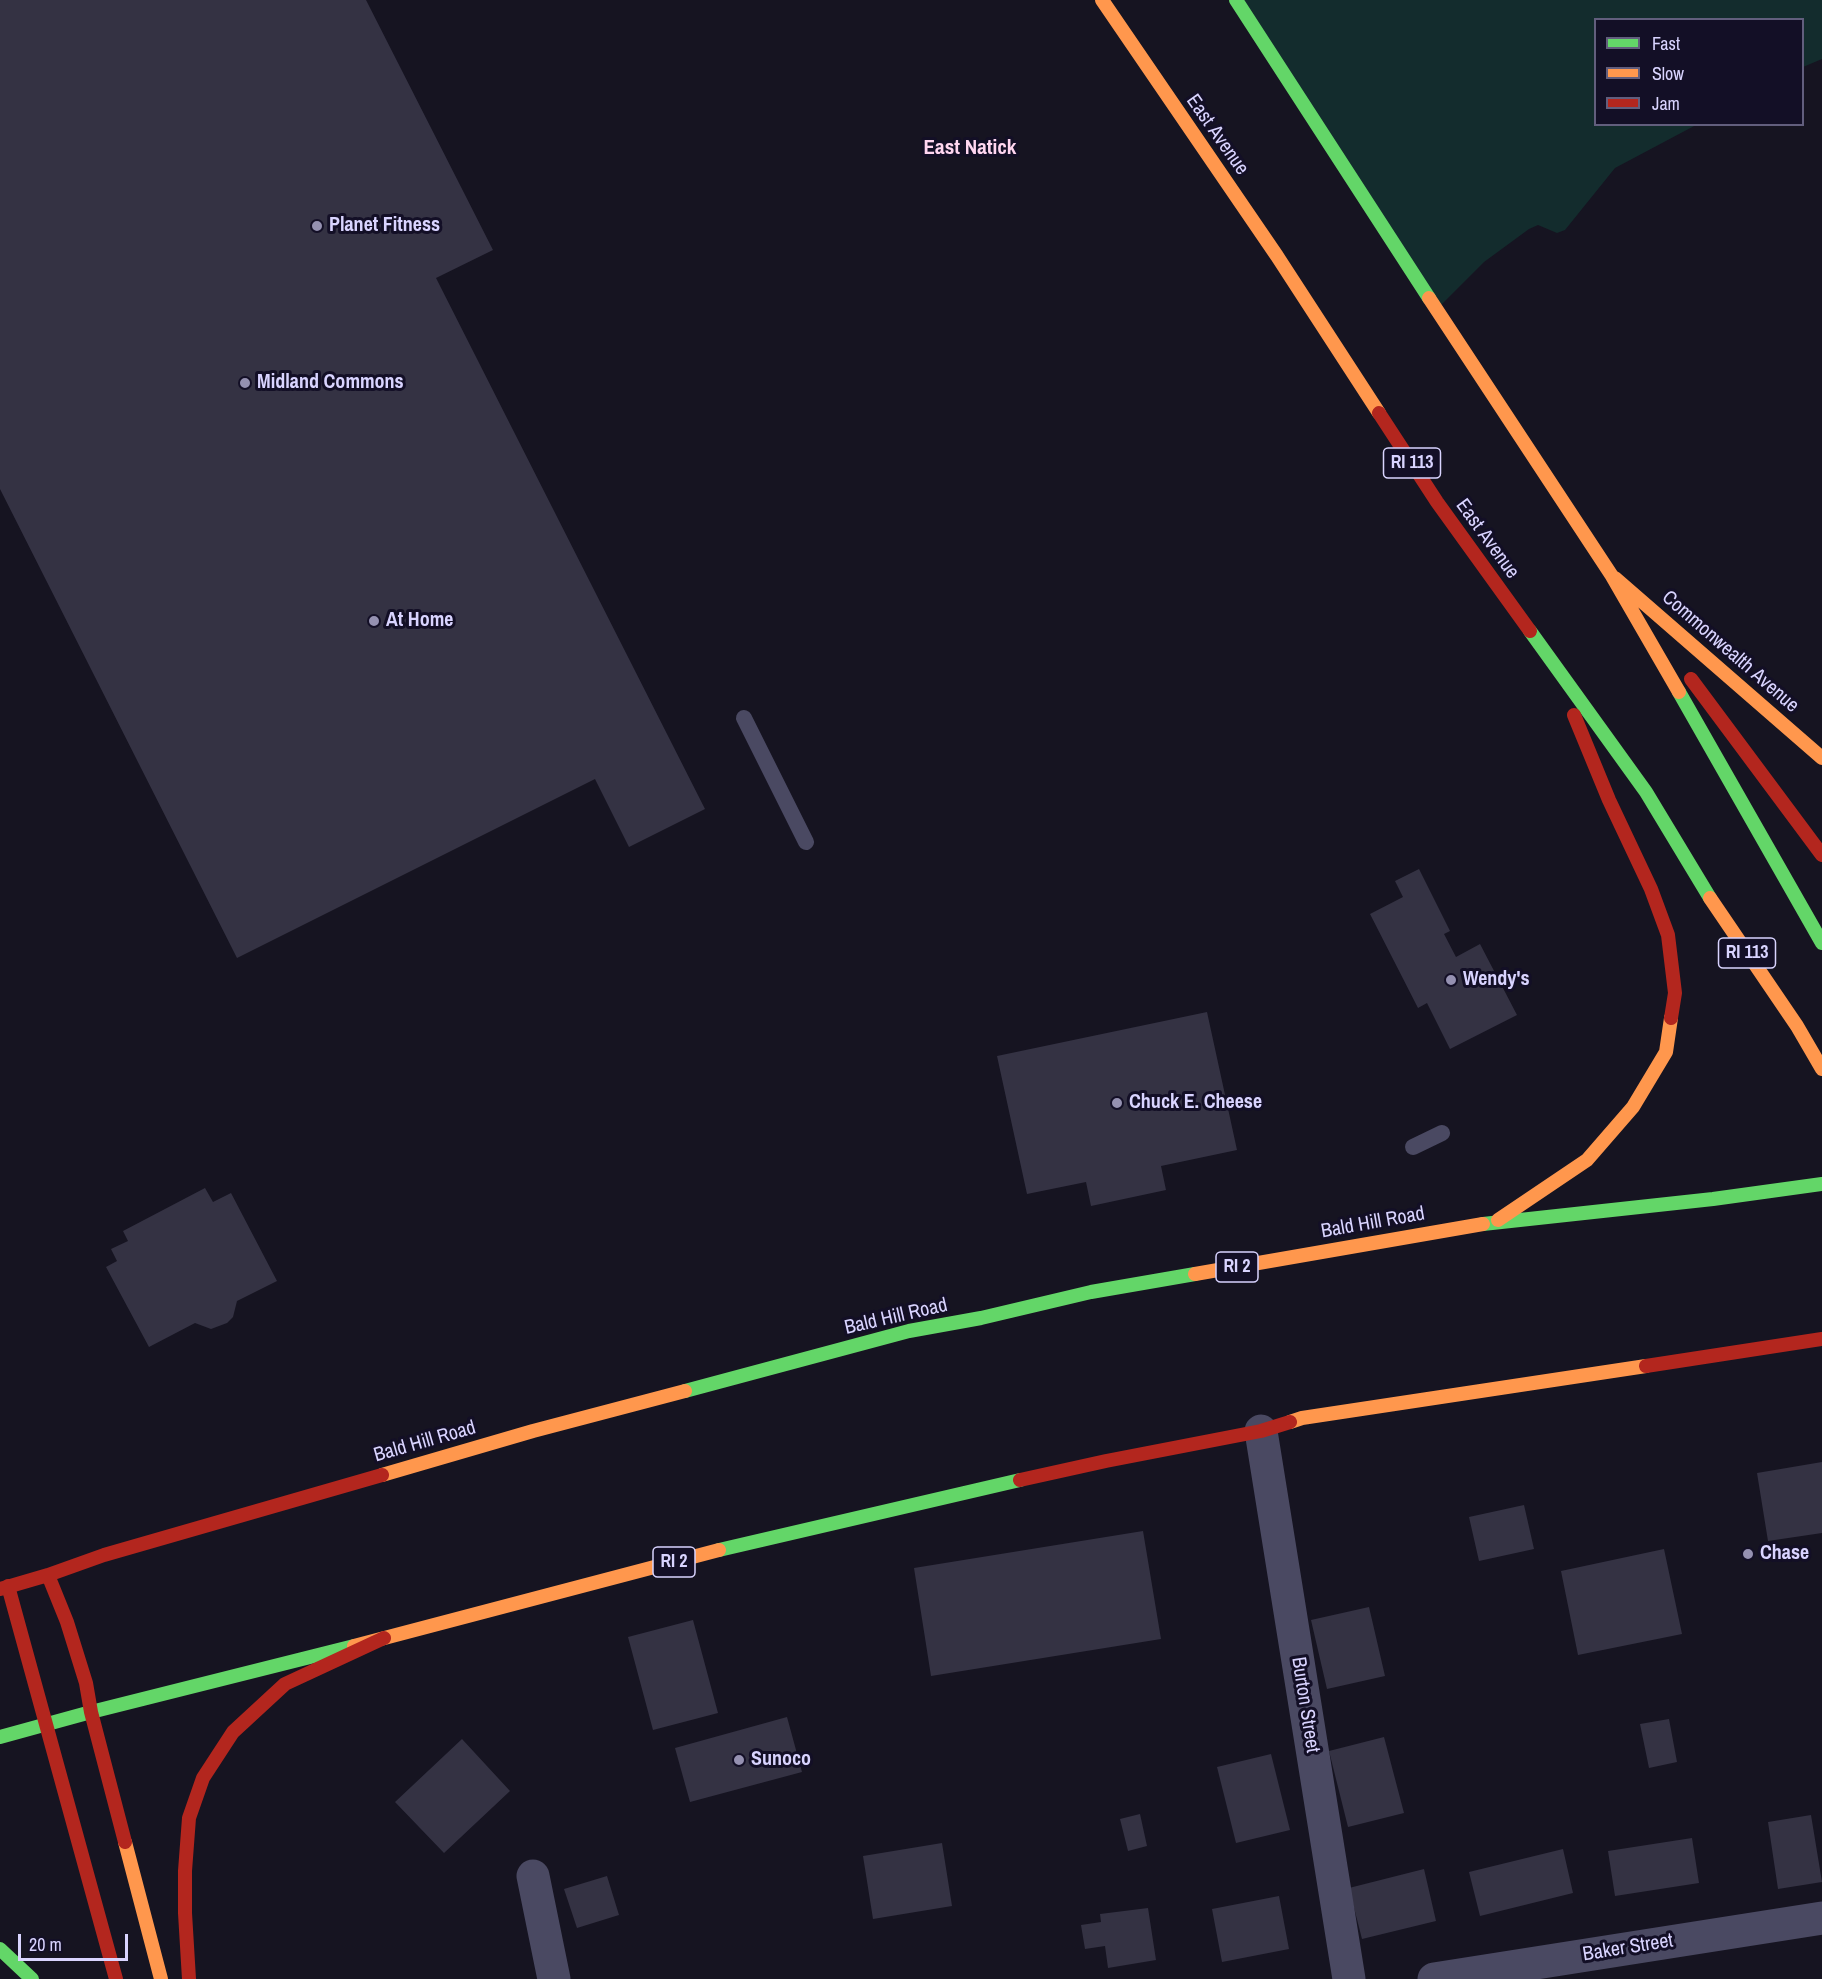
<!DOCTYPE html>
<html>
<head>
<meta charset="utf-8">
<style>
	body { margin:0 }
	#map { position:relative; width:1822px; height:1979px; overflow:hidden; background:#161421; font-family:"Archivo Narrow",sans-serif }
	canvas { display:block }
	.legend { position:absolute; left:1594px; top:18px; width:210px; height:108px; box-sizing:border-box; background:#130f26; border:2px solid #625e7d; margin:0; padding:8px 10px; list-style:none; font-size:18px; color:#d9d4ff }
	.legend li { display:flex; align-items:center; gap:12px; height:30px }
	.legend b { width:30px; border:2px solid #625e7d }
	.scale { position:absolute; left:18px; top:1934px; width:110px; height:27px; box-sizing:border-box; border:3px solid #d9d4ff; border-top:0; padding-left:8px; font-size:18px; line-height:21px; white-space:nowrap; color:#d9d4ff; -webkit-text-stroke:4px #130f26; paint-order:stroke }
</style>
</head>
<body>
<div id="map">
<canvas width="1822" height="1979"></canvas>
<ul class="legend">
<li><b style="height:8px;background:#63d668"></b>Fast</li>
<li><b style="height:8px;background:#ff974d"></b>Slow</li>
<li><b style="height:8px;background:#b3261e"></b>Jam</li>
</ul>
<div class="scale">20 m</div>
</div>
<script>
const context = document.querySelector('canvas').getContext('2d');
context.lineJoin = 'round';
function fill(path, color) { context.fillStyle = color; context.fill(path, 'evenodd'); }
const poly = rows => new Path2D(rows.map(r => 'M' + r).join(''));
function stroke(path, color, width, dash) { context.strokeStyle = color; context.lineWidth = width; context.lineCap = dash ? 'butt' : 'round'; context.setLineDash(dash || []); context.stroke(path); }
function drawText(font, color, halo, rows, align = 'center') {
  context.font = font + ' "Archivo Narrow",sans-serif'; context.lineWidth = 6; context.setLineDash([]); context.textBaseline = 'middle'; context.strokeStyle = halo; context.fillStyle = color; for (const [text, x, y, turn = 0] of rows) {
    context.save(); context.translate(x, y); context.rotate((+turn || 0) * Math.PI / 180); context.textAlign = isNaN(turn) ? turn : align; if (halo) context.strokeText(text, 0, 0); context.fillText(text, 0, 0); context.restore();
  }
}
fill(poly([
	[1230,0,1822,0,1822,59,1803,67,1802,20,1596,20,1596,124,1696,125,1615,168,1565,230,1557,233,1538,225,1529,229,1484,262,1435,311]
]), '#132c2d');
fill(poly([
	[0,0,366,0,493,250,436,278,705,809,629,847,595,779,237,958,0,489],
	[1419,869,1450,931,1444,934,1456,957,1480,944,1517,1015,1450,1049,1427,1003,1418,1008,1370,914,1403,897,1395,881],
	[1207,1012,1237,1150,1161,1166,1166,1190,1091,1206,1086,1182,1027,1194,997,1056],
	[205,1188,213,1202,231,1193,277,1281,237,1301,233,1317,227,1323,211,1329,195,1323,149,1347,106,1267,117,1261,111,1249,128,1241,123,1231],
	[1822,1462,1822,1533,1768,1541,1757,1473],
	[1524,1505,1534,1549,1479,1561,1469,1517],
	[1143,1531,1161,1639,931,1676,914,1568],
	[1664,1549,1682,1634,1578,1655,1561,1571],
	[1369,1607,1385,1676,1327,1689,1311,1620],
	[693,1620,718,1713,653,1730,628,1637],
	[787,1717,802,1772,690,1802,675,1748],
	[1669,1719,1677,1762,1649,1768,1640,1724],
	[1384,1737,1404,1813,1348,1827,1329,1751],
	[462,1739,510,1791,444,1853,395,1802],
	[1271,1754,1290,1830,1236,1843,1217,1767],
	[1140,1814,1147,1846,1128,1851,1120,1819],
	[1811,1815,1822,1882,1778,1889,1768,1822],
	[1692,1838,1699,1883,1615,1896,1608,1851],
	[942,1843,952,1906,873,1919,863,1856],
	[1563,1849,1573,1893,1480,1916,1469,1872],
	[1424,1869,1436,1921,1362,1939,1349,1888],
	[607,1876,619,1915,577,1928,564,1889],
	[1279,1896,1289,1949,1222,1962,1212,1909],
	[1148,1908,1156,1960,1108,1968,1105,1946,1085,1949,1081,1925,1101,1922,1100,1914]
]), '#343243');
stroke(poly([
	[744,718,806,842],
	[1413,1147,1442,1133]
]), '#4a4962', 16);
stroke(poly([
	[1261,1431,1349,1979],
	[533,1876,554,1979],
	[1434,1979,1822,1918]
]), '#4a4962', 33);
stroke(poly([
	[1236,0,1429,298],
	[1530,631,1646,792,1710,898],
	[1679,692,1822,943],
	[1483,1224,1713,1199,1822,1184],
	[685,1391,909,1331,981,1318,1091,1292,1195,1274],
	[719,1550,1020,1480],
	[0,1737,91,1712,354,1646],
	[0,1949,32,1979]
]), '#63d668', 14);
stroke(poly([
	[1102,0,1277,256,1379,413],
	[1429,298,1612,576,1679,692],
	[1615,578,1822,758],
	[1710,898,1797,1026,1822,1069],
	[1498,1220,1587,1160,1633,1107,1666,1052,1671,1018],
	[1195,1274,1483,1224],
	[1290,1422,1302,1418,1646,1366],
	[382,1475,533,1431,685,1391],
	[354,1646,719,1550],
	[125,1842,161,1979]
]), '#ff974d', 14);
stroke(poly([
	[1379,413,1437,502,1530,631],
	[1691,679,1822,855],
	[1574,715,1609,800,1651,889,1668,935,1675,993,1671,1018],
	[1646,1366,1822,1339],
	[1020,1480,1106,1461,1261,1431,1290,1422],
	[48,1575,67,1622,86,1683,91,1712,125,1842],
	[8,1586,116,1979],
	[0,1589,48,1575,104,1555,382,1475],
	[189,1979,185,1913,185,1871,189,1818,203,1778,233,1732,285,1684,384,1638]
]), '#b3261e', 14);
for (const [x, y, r, color] of [
	[317,226,6,"#9591b1"],
	[245,383,6,"#9591b1"],
	[374,621,6,"#9591b1"],
	[1451,980,6,"#9591b1"],
	[1117,1103,6,"#9591b1"],
	[1748,1554,6,"#9591b1"],
	[739,1760,6,"#9591b1"]
]) { const dot = new Path2D(); dot.arc(x, y, r, 0, 2 * Math.PI); context.fillStyle = color; context.fill(dot); stroke(dot, '#130f26', 2); }
for (const [x, y, w] of [
	[1412,463,57],
	[1747,953,57],
	[1237,1267,42],
	[674,1562,42]
]) { const box = new Path2D(); box.roundRect(x - w / 2, y - 15, w, 30, 4.5); context.fillStyle = '#130f26'; context.fill(box); stroke(box, '#d9d4ff', 1.5); }
drawText('bold 18px', '#d9d4ff', null, [
	["RI 113",1412,463],
	["RI 113",1747,953],
	["RI 2",1237,1267],
	["RI 2",674,1562]
]);
drawText('20px', '#d9d4ff', '#130f26', [
	["East Avenue",1217,135,55],
	["East Avenue",1487,539,54],
	["Commonwealth Avenue",1730,652,41],
	["Bald Hill Road",1373,1223,-10],
	["Bald Hill Road",896,1317,-13],
	["Bald Hill Road",425,1442,-16],
	["Burton Street",1305,1705,81],
	["Baker Street",1628,1948,-9]
]);
drawText('bold 20px', '#d9d4ff', '#130f26', [
	["Planet Fitness",329,226],
	["Midland Commons",257,383],
	["At Home",386,621],
	["Wendy's",1463,980],
	["Chuck E. Cheese",1129,1103],
	["Chase",1760,1554],
	["Sunoco",751,1760]
], 'left');
drawText('bold 21px', '#ffd6f0', '#130f26', [
	["East Natick",970,148]
]);
</script>
</body>
</html>
